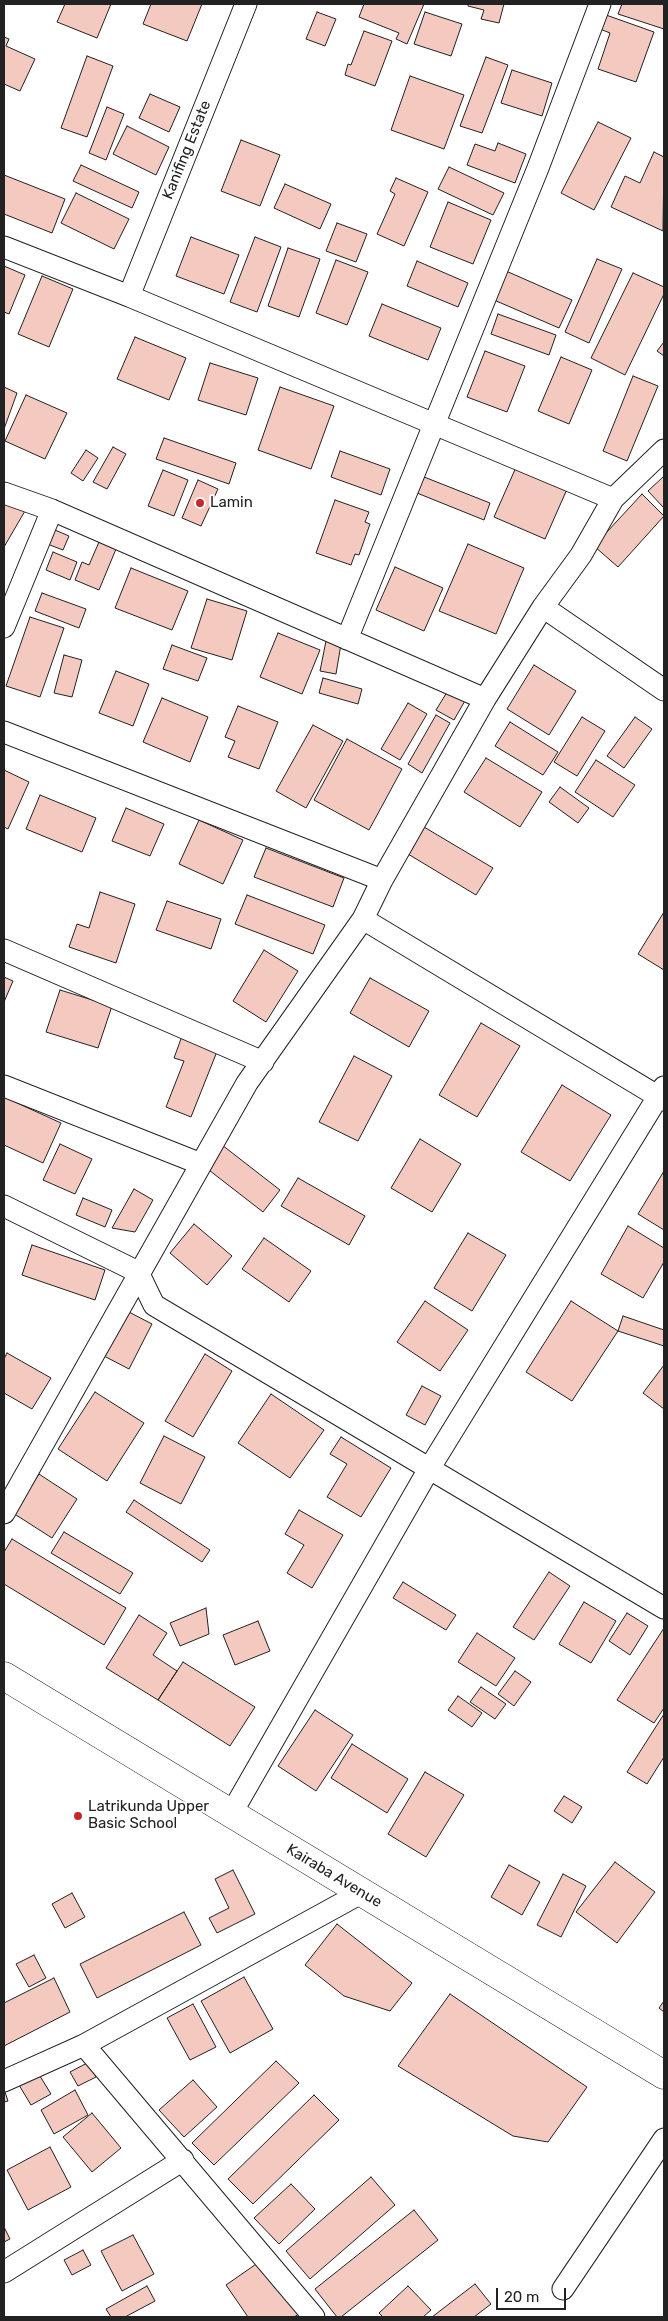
<!DOCTYPE html>
<html>
<head>
<meta charset="utf-8">
<style>
	body { margin:0 }
	#map { position:relative; width:668px; height:2321px; overflow:hidden; background:#fff; font-family:Rubik,sans-serif }
	canvas { display:block }
	.frame { position:absolute; inset:0; border:5px solid #222; pointer-events:none }
	.scale { position:absolute; left:496px; top:2288px; width:70px; height:22px; box-sizing:border-box; border:2px solid #222; border-top:0; padding-left:6px; font-size:15px; line-height:18px; white-space:nowrap; color:#222; -webkit-text-stroke:4px #fff; paint-order:stroke }
</style>
</head>
<body>
<div id="map">
<canvas width="668" height="2321"></canvas>
<div class="frame"></div>
<div class="scale">20 m</div>
</div>
<script>
const context = document.querySelector('canvas').getContext('2d');
context.lineJoin = 'round';
function fill(path, color) { context.fillStyle = color; context.fill(path, 'evenodd'); }
const poly = rows => new Path2D(rows.map(r => 'M' + r).join(''));
function stroke(path, color, width, dash) { context.strokeStyle = color; context.lineWidth = width; context.lineCap = dash ? 'butt' : 'round'; context.setLineDash(dash || []); context.stroke(path); }
function drawText(font, color, halo, rows, align = 'center') {
  context.font = font + ' Rubik,sans-serif'; context.lineWidth = 4; context.setLineDash([]); context.textBaseline = 'middle'; context.strokeStyle = halo; context.fillStyle = color; for (const [text, x, y, turn = 0] of rows) {
    context.save(); context.translate(x, y); context.rotate((+turn || 0) * Math.PI / 180); context.textAlign = isNaN(turn) ? turn : align; if (halo) context.strokeText(text, 0, 0); context.fillText(text, 0, 0); context.restore();
  }
}
const building = poly([
	[65,4,111,4,97,38,57,22,65,4],
	[151,4,202,4,187,41,143,24,151,4],
	[364,4,424,4,407,44,396,39,399,33,359,17,364,4],
	[468,4,504,4,499,23,481,19,484,10,468,6,468,4],
	[622,4,664,4,664,29,618,14,622,4],
	[317,12,336,19,325,46,306,39,317,12],
	[425,12,462,24,451,56,414,44,425,12],
	[606,15,654,32,636,82,598,69,610,33,600,29,606,15],
	[364,31,392,41,375,86,345,75,348,64,351,65,364,31],
	[4,37,9,39,6,46,35,59,20,91,4,84,4,37],
	[87,56,113,66,87,137,61,128,87,56],
	[486,57,508,65,482,133,460,126,486,57],
	[512,70,552,83,542,116,501,103,512,70],
	[410,76,464,95,444,149,391,130,410,76],
	[150,94,180,107,169,132,139,118,150,94],
	[107,107,124,114,106,160,89,153,107,107],
	[598,122,631,138,594,210,561,193,598,122],
	[127,126,169,147,156,175,113,154,127,126],
	[241,140,280,155,260,206,221,191,241,140],
	[498,143,526,154,515,183,467,165,475,144,495,151,498,143],
	[654,152,664,157,663,231,611,207,625,176,640,183,654,152],
	[81,165,139,192,132,208,73,181,81,165],
	[449,167,504,193,493,215,438,189,449,167],
	[4,175,65,199,52,233,4,214,4,175],
	[396,178,428,192,404,246,377,234,395,194,390,191,396,178],
	[285,184,331,204,320,229,274,208,285,184],
	[76,193,129,219,114,249,61,223,76,193],
	[448,202,491,220,473,264,430,247,448,202],
	[337,223,367,234,356,262,326,251,337,223],
	[191,237,239,255,224,294,176,276,191,237],
	[255,237,281,247,257,312,230,302,255,237],
	[288,248,320,259,299,317,268,306,288,248],
	[597,259,622,269,589,343,565,332,597,259],
	[336,260,368,272,347,325,316,313,336,260],
	[417,261,468,283,458,307,407,286,417,261],
	[4,266,25,275,9,314,4,312,4,266],
	[506,271,572,300,559,328,494,300,506,271],
	[633,273,664,287,664,294,625,375,591,358,633,273],
	[42,276,73,289,49,347,18,334,42,276],
	[382,304,441,328,428,360,369,336,382,304],
	[498,314,556,335,549,355,491,334,498,314],
	[135,337,186,358,169,400,117,379,135,337],
	[664,342,664,356,657,351,664,342],
	[485,351,525,366,507,412,467,397,485,351],
	[561,357,592,370,569,424,538,411,561,357],
	[210,363,258,378,246,415,198,400,210,363],
	[633,376,658,386,627,461,603,451,633,376],
	[4,387,17,393,4,429,4,387],
	[280,387,334,406,311,469,258,450,280,387],
	[26,395,67,413,45,459,5,441,26,395],
	[164,438,236,463,229,484,156,459,164,438],
	[113,447,126,454,107,489,93,482,113,447],
	[86,450,98,458,83,481,71,473,86,450],
	[340,451,390,469,381,495,331,477,340,451],
	[517,465,568,487,545,539,494,517,517,465],
	[163,470,188,480,174,516,148,506,163,470],
	[419,475,490,503,484,520,412,491,419,475],
	[664,476,664,508,648,491,664,476],
	[198,480,218,489,201,526,182,518,198,480],
	[642,494,664,516,618,567,594,546,642,494],
	[4,499,25,511,4,547,4,499],
	[335,500,369,512,365,522,370,524,359,555,355,554,351,565,316,553,335,500],
	[48,527,69,536,63,550,42,542,48,527],
	[99,542,116,549,99,590,75,580,82,562,89,565,99,542],
	[468,544,524,568,496,634,439,611,468,544],
	[53,552,77,562,70,580,46,570,53,552],
	[395,567,443,588,424,631,376,610,395,567],
	[131,568,188,591,172,630,115,608,131,568],
	[42,593,86,609,79,628,35,611,42,593],
	[207,599,247,611,232,660,191,648,207,599],
	[30,617,64,628,40,697,6,686,30,617],
	[278,633,320,650,302,694,260,677,278,633],
	[326,641,341,644,336,674,320,671,326,641],
	[172,645,207,658,198,681,163,669,172,645],
	[64,655,82,660,72,697,54,693,64,655],
	[534,665,576,691,549,735,507,709,534,665],
	[116,671,149,684,133,726,99,713,116,671],
	[323,678,362,689,358,704,319,693,323,678],
	[449,689,466,699,454,720,436,710,449,689],
	[162,698,208,717,190,762,143,742,162,698],
	[408,703,427,714,400,760,381,749,408,703],
	[238,706,278,722,259,769,228,757,235,741,225,737,238,706],
	[436,715,450,723,422,773,408,764,436,715],
	[582,717,605,731,577,776,554,762,582,717],
	[635,717,652,729,624,768,607,756,635,717],
	[510,722,558,752,543,775,495,746,510,722],
	[313,725,343,741,306,808,276,791,313,725],
	[347,739,402,769,369,830,314,800,347,739],
	[486,758,542,792,520,827,464,792,486,758],
	[596,760,635,785,613,817,575,792,596,760],
	[4,770,29,782,8,829,4,827,4,770],
	[560,787,589,808,578,823,549,802,560,787],
	[40,795,96,818,82,852,26,829,40,795],
	[126,808,164,824,150,856,112,841,126,808],
	[199,820,243,840,223,884,179,864,199,820],
	[424,827,493,868,476,895,408,854,424,827],
	[266,848,344,878,333,907,254,877,266,848],
	[100,892,135,904,116,963,69,947,77,924,89,928,100,892],
	[247,895,325,925,313,954,235,924,247,895],
	[167,901,221,919,211,949,156,930,167,901],
	[664,912,664,970,638,954,664,912],
	[264,950,298,971,266,1022,233,1001,264,950],
	[4,977,13,981,4,1002,4,977],
	[370,978,429,1011,409,1047,350,1013,370,978],
	[60,990,112,1006,98,1048,46,1032,60,990],
	[481,1023,520,1046,477,1117,439,1095,481,1023],
	[182,1036,218,1049,191,1117,166,1107,184,1061,174,1058,182,1036],
	[354,1056,392,1076,358,1141,319,1122,354,1056],
	[562,1085,611,1115,570,1181,521,1152,562,1085],
	[4,1097,61,1123,43,1163,4,1145,4,1097],
	[420,1139,461,1164,432,1212,391,1188,420,1139],
	[60,1144,92,1159,75,1194,43,1180,60,1144],
	[222,1145,280,1190,263,1212,205,1167,222,1145],
	[664,1171,664,1230,638,1214,664,1171],
	[298,1178,365,1216,349,1245,281,1206,298,1178],
	[134,1189,153,1200,135,1232,112,1228,134,1189],
	[83,1198,112,1210,105,1227,76,1215,83,1198],
	[194,1224,232,1256,207,1285,170,1253,194,1224],
	[628,1226,664,1248,664,1262,643,1298,601,1274,628,1226],
	[468,1233,506,1255,472,1311,434,1288,468,1233],
	[264,1238,311,1271,289,1302,242,1269,264,1238],
	[32,1245,105,1270,95,1300,22,1275,32,1245],
	[425,1301,468,1330,440,1371,397,1342,425,1301],
	[571,1301,618,1331,572,1401,526,1372,571,1301],
	[127,1311,152,1324,129,1369,104,1356,127,1311],
	[623,1316,664,1330,664,1346,618,1331,623,1316],
	[7,1353,51,1378,32,1409,4,1393,4,1359,7,1353],
	[205,1354,232,1371,193,1437,165,1421,205,1354],
	[664,1365,664,1409,643,1393,664,1365],
	[422,1386,441,1396,425,1425,406,1415,422,1386],
	[95,1392,144,1423,107,1481,58,1449,95,1392],
	[271,1394,324,1430,290,1478,238,1443,271,1394],
	[164,1436,205,1457,181,1504,140,1483,164,1436],
	[341,1437,391,1468,361,1517,327,1497,347,1464,330,1454,341,1437],
	[39,1474,77,1499,52,1538,13,1513,39,1474],
	[134,1500,210,1550,202,1562,126,1512,134,1500],
	[299,1510,343,1535,312,1588,287,1573,304,1545,285,1534,299,1510],
	[64,1532,133,1573,120,1594,51,1553,64,1532],
	[12,1539,126,1608,104,1645,4,1584,4,1552,12,1539],
	[549,1572,570,1586,534,1640,513,1627,549,1572],
	[403,1582,456,1615,446,1630,393,1598,403,1582],
	[584,1602,616,1621,591,1663,559,1644,584,1602],
	[206,1608,209,1634,180,1646,170,1623,206,1608],
	[627,1613,648,1626,630,1655,609,1641,627,1613],
	[139,1615,167,1633,153,1655,177,1671,158,1700,106,1668,139,1615],
	[258,1621,270,1651,235,1665,223,1635,258,1621],
	[664,1628,664,1708,654,1723,617,1700,664,1628],
	[477,1633,515,1658,496,1686,458,1662,477,1633],
	[183,1662,255,1707,230,1746,158,1700,183,1662],
	[515,1671,531,1682,514,1706,498,1694,515,1671],
	[481,1687,506,1704,495,1719,470,1702,481,1687],
	[458,1696,482,1713,472,1727,448,1710,458,1696],
	[315,1710,353,1735,316,1791,278,1766,315,1710],
	[664,1714,664,1757,647,1784,627,1772,664,1714],
	[352,1744,408,1779,387,1813,331,1778,352,1744],
	[425,1772,464,1795,426,1857,388,1834,425,1772],
	[564,1796,582,1807,572,1823,554,1811,564,1796],
	[615,1862,655,1892,617,1943,576,1912,615,1862],
	[509,1865,540,1882,522,1915,491,1897,509,1865],
	[233,1870,255,1914,217,1933,209,1918,229,1908,215,1879,233,1870],
	[563,1874,586,1886,561,1937,537,1925,563,1874],
	[72,1893,85,1917,65,1928,52,1904,72,1893],
	[184,1912,201,1945,97,1998,80,1964,184,1912],
	[337,1924,412,1983,390,2011,344,1996,305,1965,337,1924],
	[34,1955,46,1978,29,1987,16,1964,34,1955],
	[244,1977,273,2029,230,2053,201,2001,244,1977],
	[54,1978,70,2012,4,2046,4,2003,54,1978],
	[450,1994,587,2087,548,2142,513,2136,398,2066,450,1994],
	[664,2001,664,2012,659,2008,664,2001],
	[193,2004,216,2047,190,2060,167,2018,193,2004],
	[276,2061,299,2083,214,2165,192,2143,276,2061],
	[89,2062,96,2077,78,2086,70,2072,89,2062],
	[35,2068,51,2094,31,2105,16,2080,35,2068],
	[193,2080,217,2107,184,2137,159,2110,193,2080],
	[4,2089,8,2101,4,2102,4,2089],
	[75,2090,88,2115,54,2134,41,2110,75,2090],
	[314,2095,339,2120,253,2204,228,2179,314,2095],
	[92,2113,121,2148,92,2172,63,2137,92,2113],
	[50,2147,71,2187,28,2210,7,2170,50,2147],
	[371,2177,395,2205,310,2279,286,2251,371,2177],
	[291,2184,315,2209,279,2244,254,2218,291,2184],
	[414,2210,438,2240,341,2317,337,2317,315,2289,414,2210],
	[4,2227,10,2239,4,2242,4,2227],
	[133,2235,154,2274,122,2291,101,2251,133,2235],
	[83,2250,91,2265,72,2275,64,2260,83,2250],
	[262,2260,299,2314,294,2317,248,2317,226,2285,262,2260],
	[475,2284,491,2304,474,2317,432,2317,475,2284],
	[147,2286,155,2301,125,2317,111,2317,106,2309,147,2286],
	[408,2286,431,2310,423,2317,383,2317,379,2313,408,2286]
]);
fill(building, '#f3c9c0');
stroke(building, '#222', 1);
const street = poly([
	[4,247,129,296,613,499],
	[129,296,246,4],
	[4,493,52,510,485,699],
	[543,607,664,690],
	[4,627,52,510],
	[347,639,538,168,600,4],
	[4,732,382,880],
	[363,919,664,1100],
	[4,950,263,1062],
	[4,1086,201,1164],
	[4,1206,138,1272,154,1305,664,1608],
	[4,1513,247,1083,363,919,382,880,485,699,543,607,581,555,613,499,664,450],
	[231,1814,429,1469,664,1087],
	[84,2045,314,2317],
	[4,2081,84,2045,361,1893],
	[4,2272,183,2160],
	[563,2289,664,2139]
]);
const secondary = poly([
	[4,1676,664,2075]
]);
stroke(street, '#222', 23);
stroke(secondary, '#222', 29);
stroke(street, '#fff', 21);
stroke(secondary, '#fff', 28);
for (const [x, y, r, color] of [
	[200,503,5,"#c62828"],
	[78,1816,5,"#c62828"]
]) { const dot = new Path2D(); dot.arc(x, y, r, 0, 2 * Math.PI); context.fillStyle = color; context.fill(dot); stroke(dot, '#fff', 2); }
drawText('15px', '#222', '#fff', [
	["Kanifing Estate",187,150,-68],
	["Kairaba Avenue",334,1876,31]
]);
drawText('15px', '#222', '#fff', [
	["Lamin",210,503],
	["Latrikunda Upper",88,1807],
	["Basic School",88,1824]
], 'left');
</script>
</body>
</html>
